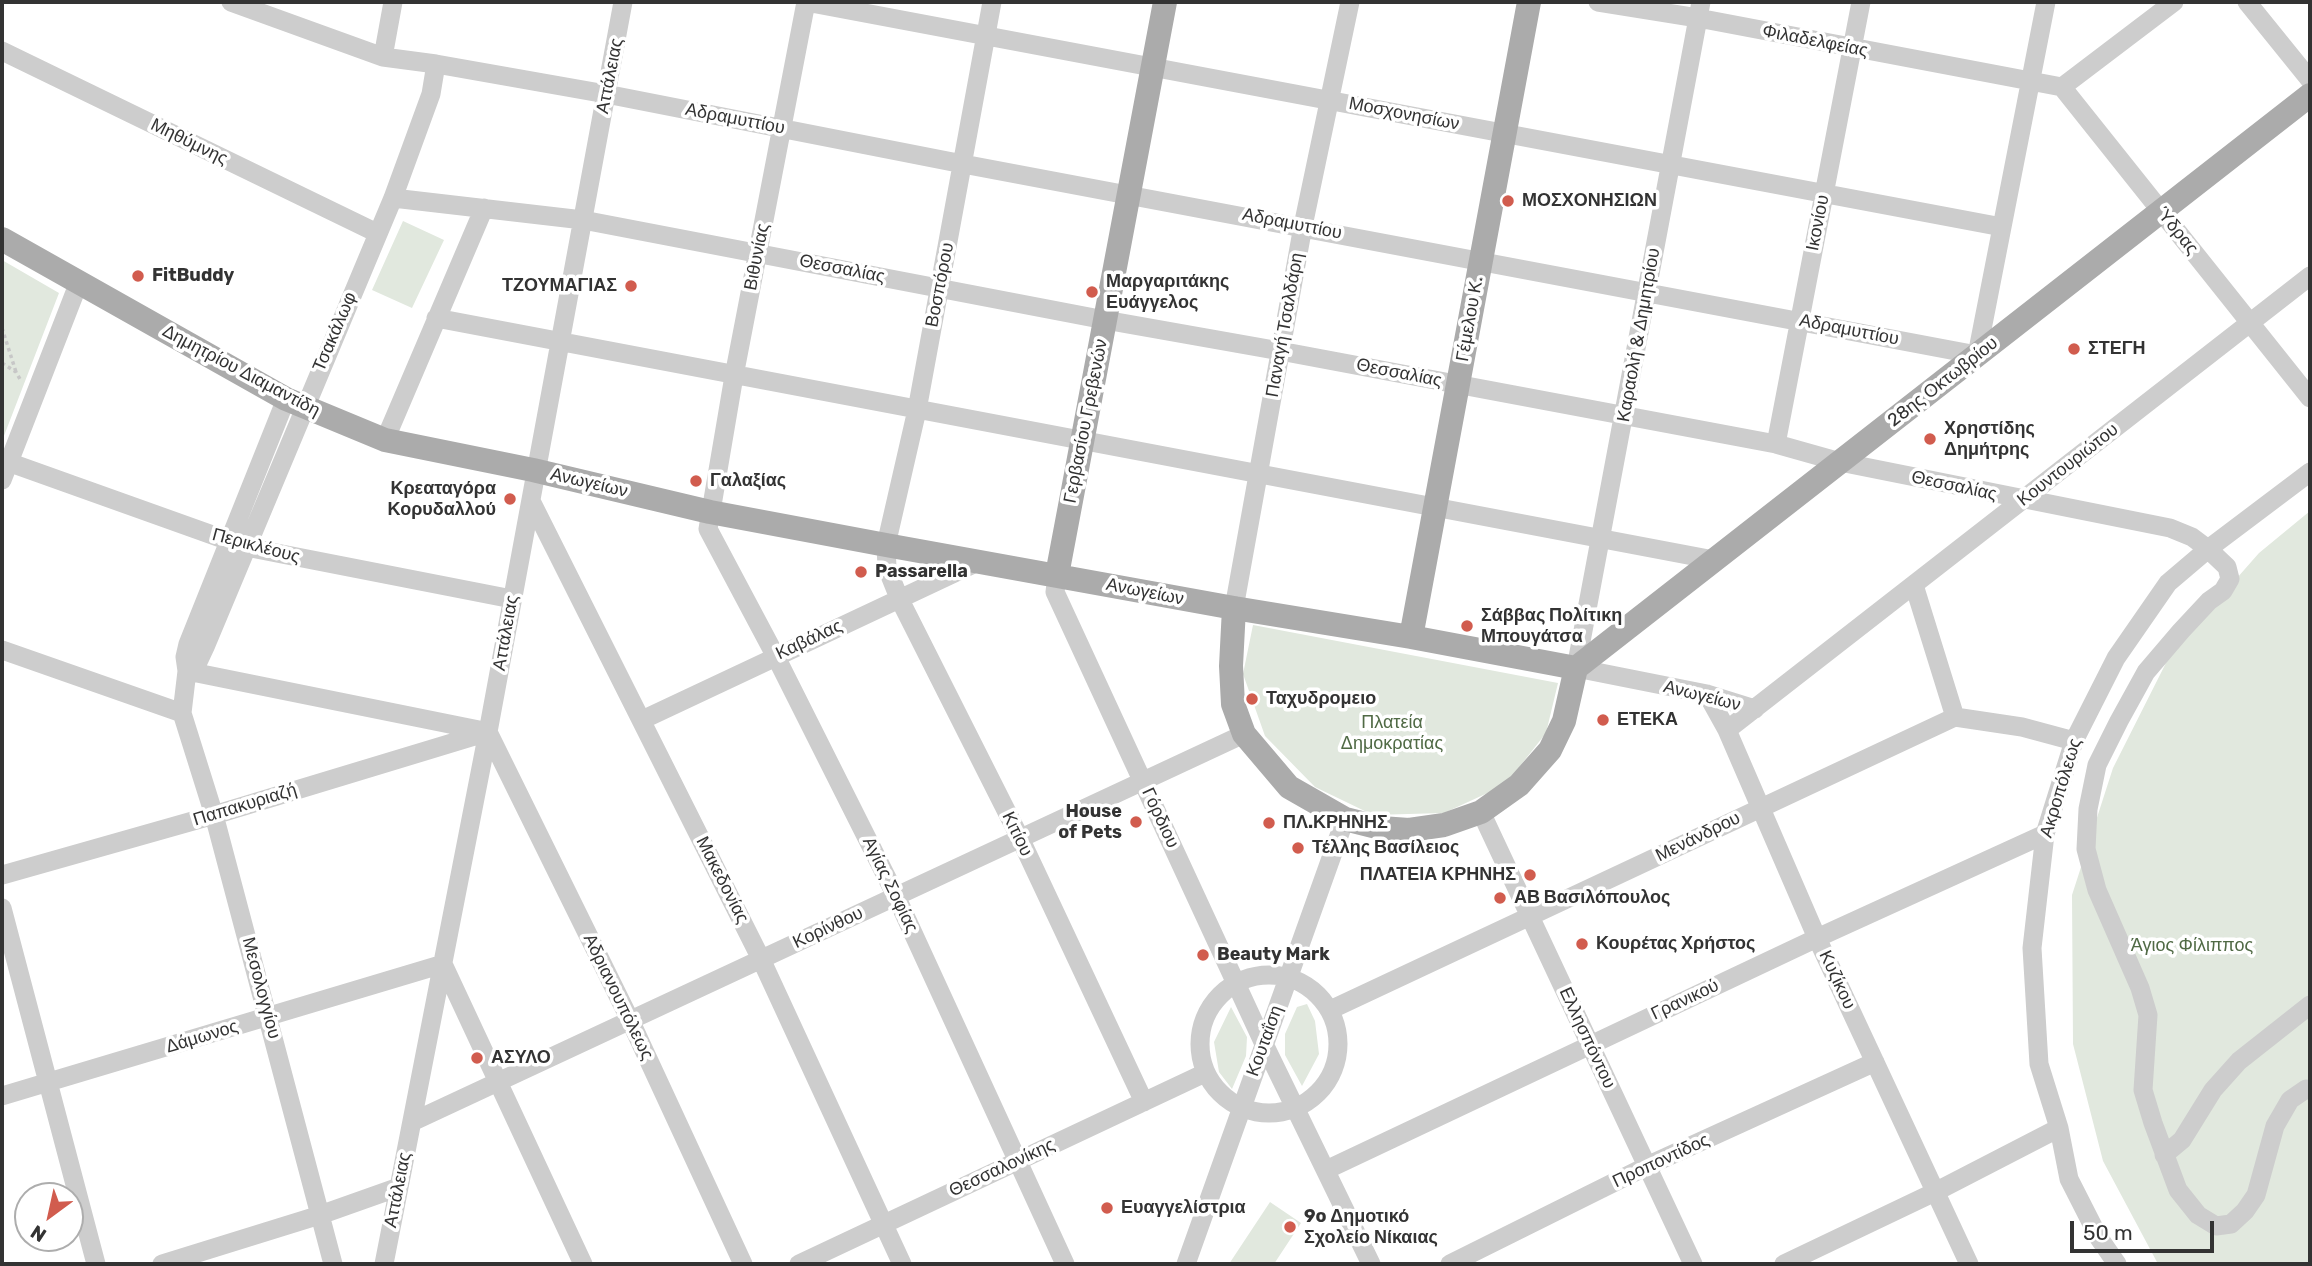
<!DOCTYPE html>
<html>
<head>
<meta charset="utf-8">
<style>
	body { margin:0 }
	#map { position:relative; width:2312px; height:1266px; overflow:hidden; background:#fff; font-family:Rubik,sans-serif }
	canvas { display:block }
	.frame { position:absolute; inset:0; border:4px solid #333; pointer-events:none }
	.north { position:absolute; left:14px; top:1182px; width:70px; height:70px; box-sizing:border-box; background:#fff; border:2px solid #adadad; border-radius:50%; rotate:213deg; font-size:19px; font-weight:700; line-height:28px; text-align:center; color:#333 }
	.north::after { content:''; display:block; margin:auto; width:24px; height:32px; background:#d15c4e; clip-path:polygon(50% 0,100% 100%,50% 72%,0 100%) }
	.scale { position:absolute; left:2070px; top:1221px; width:144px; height:32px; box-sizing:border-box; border:4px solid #333; border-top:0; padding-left:9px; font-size:21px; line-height:24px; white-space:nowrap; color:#333; -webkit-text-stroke:5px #fff; paint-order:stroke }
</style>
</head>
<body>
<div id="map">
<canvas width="2312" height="1266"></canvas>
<div class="frame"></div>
<div class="north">N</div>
<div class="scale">50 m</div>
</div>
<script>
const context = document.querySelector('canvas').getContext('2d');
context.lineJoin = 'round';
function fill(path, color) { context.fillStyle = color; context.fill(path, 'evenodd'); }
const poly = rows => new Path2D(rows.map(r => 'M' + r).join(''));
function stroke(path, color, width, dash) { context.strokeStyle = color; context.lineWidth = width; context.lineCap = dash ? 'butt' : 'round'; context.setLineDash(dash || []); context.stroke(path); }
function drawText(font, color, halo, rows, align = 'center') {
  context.font = font + ' Rubik,sans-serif'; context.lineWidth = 7; context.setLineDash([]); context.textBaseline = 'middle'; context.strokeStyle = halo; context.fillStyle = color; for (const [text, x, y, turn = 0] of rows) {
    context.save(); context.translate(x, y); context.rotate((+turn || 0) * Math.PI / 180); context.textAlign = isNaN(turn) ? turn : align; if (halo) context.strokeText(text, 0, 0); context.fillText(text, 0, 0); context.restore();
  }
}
fill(poly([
	[403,221,444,240,412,308,372,290],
	[2,260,59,293,2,441],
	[2310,511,2310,1264,2158,1264,2103,1161,2073,1044,2072,895,2113,768,2171,653,2259,553],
	[1253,625,1558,683,1546,733,1505,785,1444,813,1373,815,1315,787,1265,736,1243,674],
	[1307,1004,1315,1021,1319,1054,1302,1086,1285,1055,1285,1034,1297,1007],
	[1231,1007,1247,1037,1246,1056,1232,1089,1219,1072,1214,1042],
	[1270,1202,1301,1223,1274,1264,1229,1264]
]), '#e1e8de');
stroke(poly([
	[2,328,16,372],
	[2,363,16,372,20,379]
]), '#c7c7c7', 3.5, [3.5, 3.5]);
stroke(poly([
	[231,2,383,57,436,64,606,94,963,164,1977,355,2046,2],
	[806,2,734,376,708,529,775,655,896,896,1065,1264],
	[806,2,2002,227],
	[992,2,917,410,886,545,887,568,899,598,1020,838,1144,1102],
	[1598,2,1698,18,2062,87,2310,398],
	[1701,2,1576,668,1707,694,1755,709],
	[2247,2,2310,80],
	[2,51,377,233],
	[383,57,393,2],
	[2062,87,2174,2],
	[393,198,583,220,1105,320,1280,351,1776,444,1840,462,2170,528,2192,537,2208,549,2227,567,2230,579,2223,591,2209,601,2181,631,2146,672,2119,721,2097,765,2088,809,2086,849,2097,890,2140,988,2148,1015,2143,1090,2153,1123,2178,1190,2198,1215,2216,1226,2231,1224,2245,1211,2256,1195,2275,1126,2290,1100,2306,1089,2310,1090],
	[436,318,1714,560],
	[286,399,188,644,185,657,187,671,182,713,214,815,333,1264],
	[385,440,484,208],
	[1776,444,1861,2],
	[8,462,246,547,512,599],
	[2,480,79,282],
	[531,501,761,959,902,1264],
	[1057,575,1055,592,1264,1044,1371,1264],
	[1914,585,1955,717],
	[1234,608,1303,226,1350,2],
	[2,650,182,713],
	[187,671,198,662,205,647,393,198,431,94,436,64],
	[187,671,484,731],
	[1707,694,1727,730,1817,938,1969,1264],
	[642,720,978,562],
	[1727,730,2310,276],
	[488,732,630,1020,743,1264],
	[1481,812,1693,1264],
	[2,875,214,815,488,732],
	[2,908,96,1264],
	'1200 1044a69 69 0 1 1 138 0a69 69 0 1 1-138 0Z',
	[1330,1010,1955,717,2022,727,2074,741],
	[2,1096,443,964,583,1264],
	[412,1122,1244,734],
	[2164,1155,2182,1140,2213,1090,2239,1061,2310,1005],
	[1326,1170,1817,938,2045,834],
	[162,1264,320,1215,399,1187],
	[384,1264,488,732,623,2],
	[799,1264,1205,1073],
	[1186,1264,1345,819],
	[1450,1264,1647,1166,1875,1062],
	[1784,1264,1935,1192,2059,1128],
	[2117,1264,2099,1238,2069,1179,2059,1128,2039,1064,2032,948,2045,834,2074,741,2116,658,2168,583,2208,549,2310,472]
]), '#cdcdcd', 19);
stroke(poly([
	[2,239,286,399,385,440,533,470,710,512,886,545,1234,608,1411,637,1576,668],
	[1057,575,1165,2],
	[1234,608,1231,666,1233,704,1244,734,1289,787,1345,819,1381,828,1409,830,1444,825,1481,812,1519,785,1550,750,1564,721,1576,668],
	[1411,637,1529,2],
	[1576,668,2310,95]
]), '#ababab', 24);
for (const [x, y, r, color] of [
	[1508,201,7,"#d15c4e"],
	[138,276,7,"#d15c4e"],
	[631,286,7,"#d15c4e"],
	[1092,292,7,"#d15c4e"],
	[2074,349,7,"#d15c4e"],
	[1930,439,7,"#d15c4e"],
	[696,481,7,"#d15c4e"],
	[510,499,7,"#d15c4e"],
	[861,572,7,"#d15c4e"],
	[1467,626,7,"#d15c4e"],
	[1252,699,7,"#d15c4e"],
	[1603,720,7,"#d15c4e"],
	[1136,822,7,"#d15c4e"],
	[1269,823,7,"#d15c4e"],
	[1298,848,7,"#d15c4e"],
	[1530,875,7,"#d15c4e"],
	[1500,898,7,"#d15c4e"],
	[1582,944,7,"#d15c4e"],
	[1203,955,7,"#d15c4e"],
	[477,1058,7,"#d15c4e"],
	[1107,1208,7,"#d15c4e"],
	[1290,1227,7,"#d15c4e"]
]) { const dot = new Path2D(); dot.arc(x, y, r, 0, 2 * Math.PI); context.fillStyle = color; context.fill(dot); stroke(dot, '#fff', 2.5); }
drawText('18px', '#333', '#fff', [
	["Φιλαδελφείας",1815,41,11],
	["Αττάλειας",610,76,-79],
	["Μοσχονησίων",1404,114,11],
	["Αδραμυττίου",735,119,11],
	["Μηθύμνης",189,142,26],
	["Ικονίου",1818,223,-79],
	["Αδραμυττίου",1292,224,11],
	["Ύδρας",2177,231,51],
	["Βιθυνίας",757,257,-79],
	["Θεσσαλίας",842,269,11],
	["Βοσπόρου",940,285,-79],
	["Γέμελου Κ.",1470,319,-80],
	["Παναγή Τσαλδάρη",1285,325,-80],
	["Αδραμυττίου",1849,330,11],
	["Τσακάλωφ",335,332,-67],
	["Καραολή & Δημητρίου",1639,335,-80],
	["Δημητρίου Διαμαντίδη",241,371,28],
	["Θεσσαλίας",1399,373,11],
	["28ης Οκτωβρίου",1943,382,-38],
	["Γερβασίου Γρεβενών",1086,421,-79],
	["Κουντουριώτου",2068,465,-38],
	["Ανωγείων",589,483,13],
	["Θεσσαλίας",1954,486,12],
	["Περικλέους",256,546,15],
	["Ανωγείων",1145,592,11],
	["Αττάλειας",506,633,-80],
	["Καβάλας",809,640,-25],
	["Ανωγείων",1702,696,14],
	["Ακροπόλεως",2061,788,-73],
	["Παπακυριαζή",245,805,-17],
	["Γόρδιου",1160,818,65],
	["Κιτίου",1017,834,64],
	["Μενάνδρου",1698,837,-26],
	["Μακεδονίας",722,880,63],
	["Αγίας Σοφίας",890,885,64],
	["Κορίνθου",828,928,-25],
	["Κυζίκου",1837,980,65],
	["Μεσολογγίου",261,988,75],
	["Αδριανουπόλεως",618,997,64],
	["Γρανικού",1685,1000,-25],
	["Δάμωνος",202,1037,-17],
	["Ελλησπόντου",1587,1038,65],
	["Κουταΐση",1265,1041,-70],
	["Προποντίδος",1661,1161,-25],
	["Θεσσαλονίκης",1002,1168,-25],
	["Αττάλειας",398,1190,-79]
]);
drawText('bold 18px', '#333', '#fff', [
	["ΜΟΣΧΟΝΗΣΙΩΝ",1522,201],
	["FitBuddy",152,276],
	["Μαργαριτάκης",1106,282],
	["Ευάγγελος",1106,303],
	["ΤΖΟΥΜΑΓΙΑΣ",617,286,"right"],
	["ΣΤΕΓΗ",2088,349],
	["Χρηστίδης",1944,429],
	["Δημήτρης",1944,450],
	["Γαλαξίας",710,481],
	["Κρεαταγόρα",496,489,"right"],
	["Κορυδαλλού",496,510,"right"],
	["Passarella",875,572],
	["Σάββας Πολίτικη",1481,616],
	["Μπουγάτσα",1481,637],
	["Ταχυδρομειο",1266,699],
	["ΕΤΕΚΑ",1617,720],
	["House",1122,812,"right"],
	["of Pets",1122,833,"right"],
	["ΠΛ.ΚΡΗΝΗΣ",1283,823],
	["Τέλλης Βασίλειος",1312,848],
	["ΠΛΑΤΕΙΑ ΚΡΗΝΗΣ",1516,875,"right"],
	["ΑΒ Βασιλόπουλος",1514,898],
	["Κουρέτας Χρήστος",1596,944],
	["Beauty Mark",1217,955],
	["ΑΣΥΛΟ",491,1058],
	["Ευαγγελίστρια",1121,1208],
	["9o Δημοτικό",1304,1217],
	["Σχολείο Νίκαιας",1304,1238]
], 'left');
drawText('18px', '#506a45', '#fff', [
	["Πλατεία",1392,723],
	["Δημοκρατίας",1392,744],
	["Άγιος Φίλιππος",2192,946]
]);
</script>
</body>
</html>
